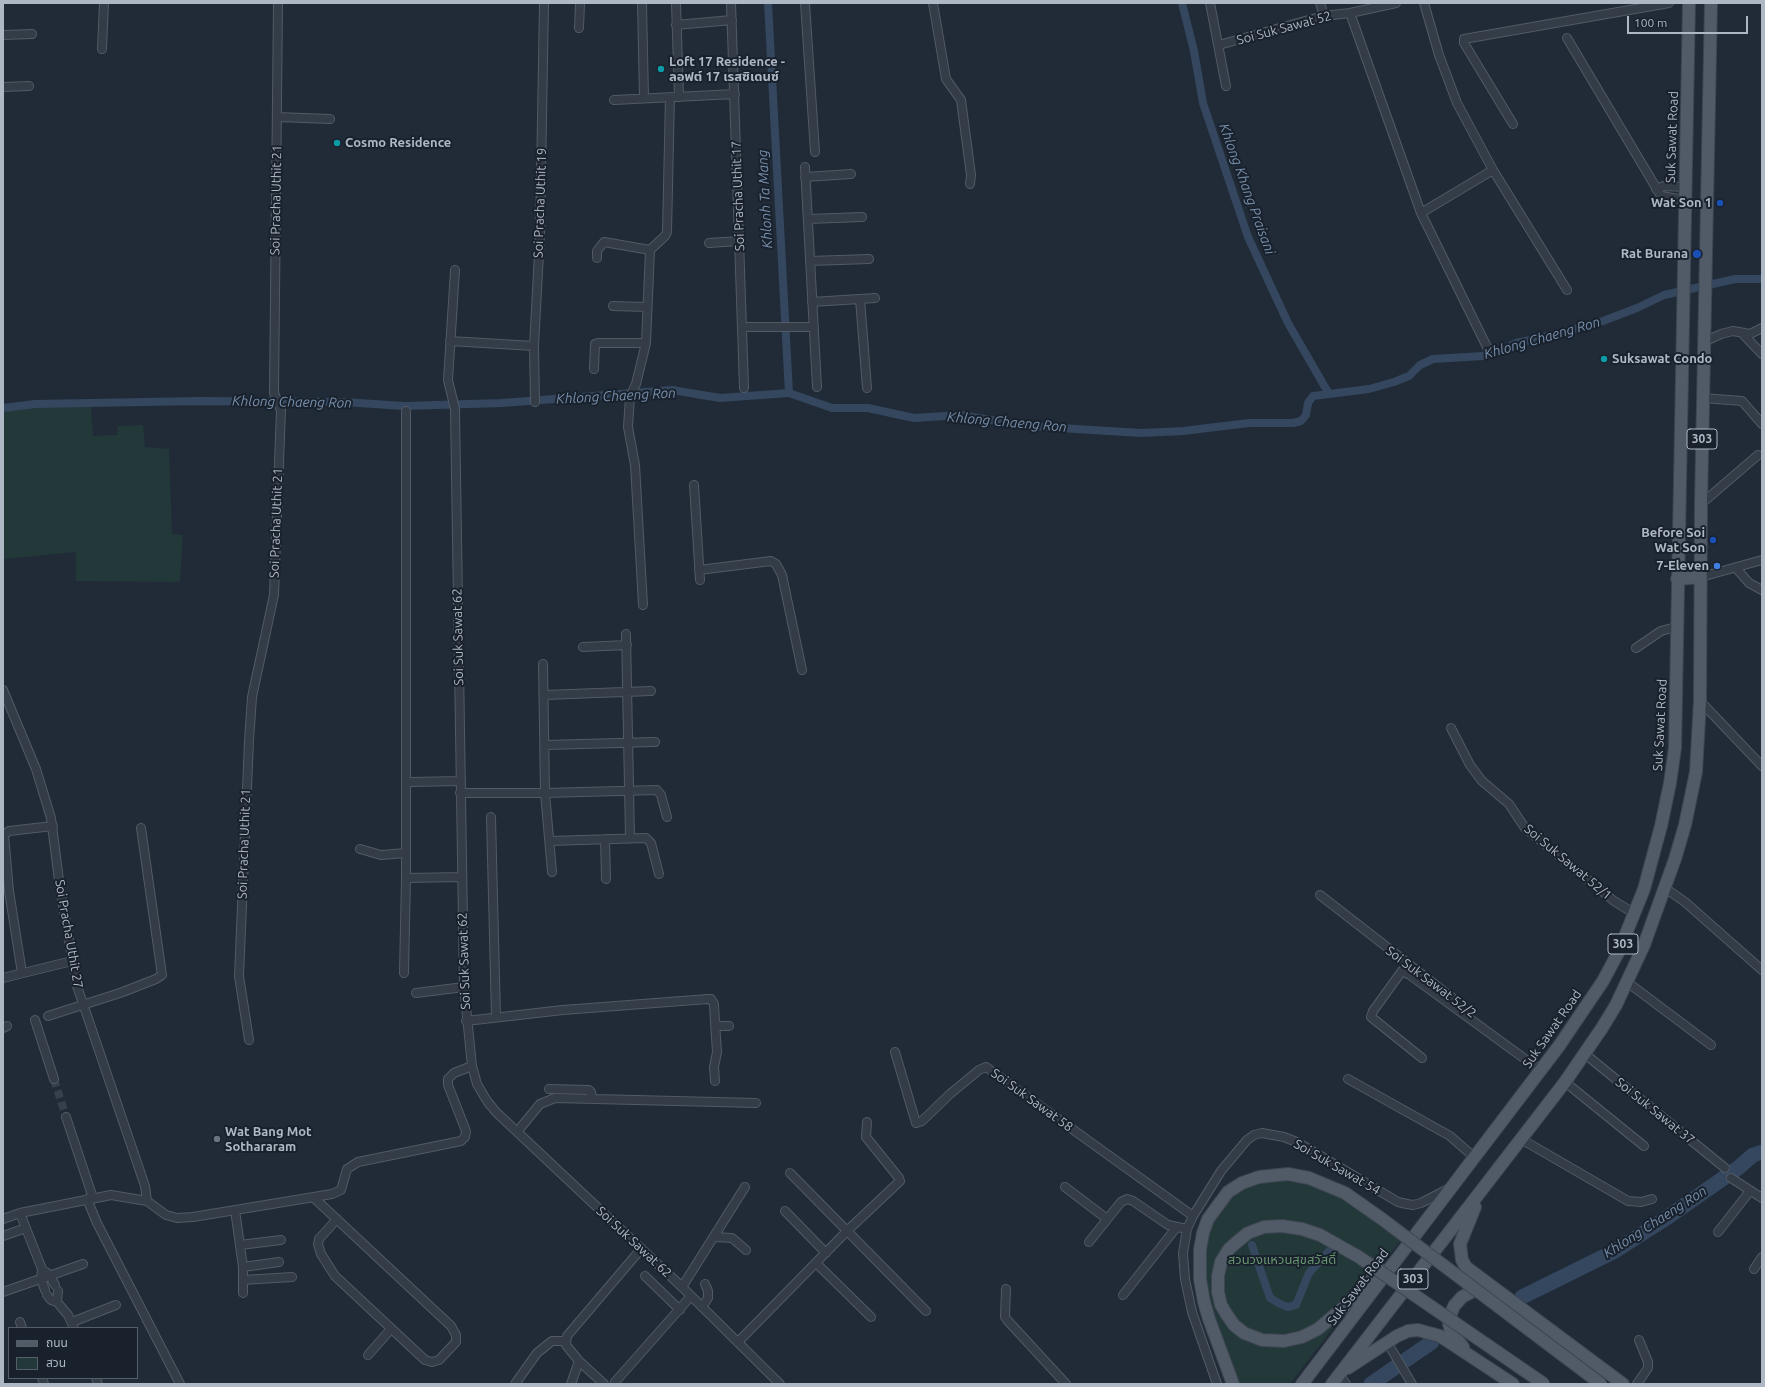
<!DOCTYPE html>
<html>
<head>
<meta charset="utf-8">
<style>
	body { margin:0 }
	#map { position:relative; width:1765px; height:1387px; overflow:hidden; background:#202b37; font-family:Ubuntu,"Noto Sans Thai",sans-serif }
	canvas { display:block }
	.frame { position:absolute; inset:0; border:4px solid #aeb7c4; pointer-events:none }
	.legend { position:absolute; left:8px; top:1327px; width:130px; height:52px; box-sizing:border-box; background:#19212c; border:1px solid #555d69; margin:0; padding:5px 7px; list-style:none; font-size:12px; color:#aeb7c4 }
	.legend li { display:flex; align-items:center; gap:8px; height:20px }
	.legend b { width:20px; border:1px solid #555d69 }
	.scale { position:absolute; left:1627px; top:16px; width:121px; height:18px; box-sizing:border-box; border:2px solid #aeb7c4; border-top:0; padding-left:5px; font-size:12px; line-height:14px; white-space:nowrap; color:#aeb7c4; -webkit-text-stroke:3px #19212c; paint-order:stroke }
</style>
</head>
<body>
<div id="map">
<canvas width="1765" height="1387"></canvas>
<div class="frame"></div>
<ul class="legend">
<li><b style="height:5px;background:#515b68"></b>ถนน</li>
<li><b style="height:11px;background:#233839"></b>สวน</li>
</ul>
<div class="scale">100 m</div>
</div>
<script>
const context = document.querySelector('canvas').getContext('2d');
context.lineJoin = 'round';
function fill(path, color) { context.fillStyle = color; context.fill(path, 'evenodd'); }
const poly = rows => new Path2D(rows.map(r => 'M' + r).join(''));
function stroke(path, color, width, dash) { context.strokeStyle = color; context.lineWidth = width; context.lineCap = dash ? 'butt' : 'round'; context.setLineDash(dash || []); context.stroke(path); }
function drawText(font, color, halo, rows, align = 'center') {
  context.font = font + ' Ubuntu,"Noto Sans Thai",sans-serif'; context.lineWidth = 4; context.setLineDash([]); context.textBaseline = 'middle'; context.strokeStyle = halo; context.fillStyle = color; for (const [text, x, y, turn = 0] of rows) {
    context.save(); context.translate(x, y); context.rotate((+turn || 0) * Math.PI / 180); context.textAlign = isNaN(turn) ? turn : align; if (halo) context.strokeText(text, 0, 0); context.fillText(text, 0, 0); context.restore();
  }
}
fill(poly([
	[25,406,91,407,93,436,117,435,118,426,143,425,145,447,169,449,172,534,183,535,180,582,76,581,76,552,3,559,3,410],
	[1275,1172,1333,1188,1404,1236,1290,1384,1232,1384,1197,1265,1206,1216,1226,1190]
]), '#233839');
stroke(poly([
	[768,3,789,393],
	[1182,3,1194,51,1203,103,1248,237,1288,323,1329,394],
	[3,408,35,404,199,401,344,402,404,406,502,403,672,390,720,398,789,393,832,408,868,408,914,418,961,415,1027,426,1141,433,1183,431,1249,423,1293,423,1301,421,1306,415,1308,403,1313,396,1369,389,1394,382,1409,376,1420,365,1433,359,1483,356,1498,352,1516,343,1549,336,1603,321,1637,308,1664,295,1735,279,1762,279],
	[1252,1245,1270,1298,1280,1304,1288,1307,1296,1305,1309,1273,1329,1251]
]), '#34475e', 8);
stroke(poly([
	[1522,1297,1615,1251,1665,1219,1738,1168,1753,1155,1762,1152],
	[1371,1384,1432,1342]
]), '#34475e', 15);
stroke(poly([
	[54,1079,66,1117]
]), '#35404c', 8, [8, 4]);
const minor = poly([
	[642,3,644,98],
	[676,3,679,97],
	[731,3,744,388],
	[805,3,815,152],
	[933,3,946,79,961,100,971,175,970,184],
	[1210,3,1226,86],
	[1320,3,1324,16],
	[1424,3,1439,55,1457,103,1493,170,1567,290],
	[1350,13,1421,213,1488,349],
	[676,25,732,20],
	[579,28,580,3],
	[3,35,32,34],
	[1567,38,1661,196,1685,200],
	[1219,45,1323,16,1350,13,1396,3],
	[102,49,104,3],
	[3,87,29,86],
	[614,100,735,94],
	[277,117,330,119],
	[1513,124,1464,43,1464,39,1669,3],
	[805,167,817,387],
	[805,177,851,174],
	[1656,189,1664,186,1685,187],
	[1421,213,1493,170],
	[808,219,862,217],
	[709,243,739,241],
	[597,258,597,251,604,242,650,250],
	[810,261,869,259],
	[455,270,448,380,455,409,464,987,472,1066,477,1084,487,1101,496,1112,682,1287,780,1384],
	[860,299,867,388],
	[812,302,875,298],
	[613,306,647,307],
	[742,327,814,327],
	[1743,334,1762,354],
	[450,341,534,346],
	[1704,342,1721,334,1733,331,1750,334,1762,328],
	[594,369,595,344,598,343,646,343],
	[1703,398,1742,401,1762,424],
	[535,402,534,346,540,235,544,3],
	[694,485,700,580],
	[1701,504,1758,455],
	[1736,568,1749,583,1762,590],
	[699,570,771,561,776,564,782,575,802,670],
	[1701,577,1762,560],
	[643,605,635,465,628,427,630,397,636,384,646,343,650,250,665,236,667,232,670,97],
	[626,634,630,838],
	[583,647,627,645],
	[1636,648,1661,631,1676,627],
	[543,664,545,793,552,872],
	[3,690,36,769,51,818,60,888,77,986,145,1186,147,1201],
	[545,695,651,691],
	[1700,701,1762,766],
	[1451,728,1470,765,1482,781,1509,804,1525,828,1614,901,1635,914],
	[546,745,655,742],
	[411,782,460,781],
	[460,793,545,793,657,790,661,795,667,817],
	[491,817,496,1017],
	[605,839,606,879],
	[550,841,646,838,651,843,659,874],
	[360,849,381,855,406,853],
	[406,878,406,411],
	[1665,888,1685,902,1762,970],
	[1320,895,1460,1004],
	[22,973,9,891,4,835,9,831,53,826],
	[404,973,406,878,461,877],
	[3,978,72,961],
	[1627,982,1711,1045],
	[416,993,464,987],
	[48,1016,120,993,156,979,162,975,141,828],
	[35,1020,54,1079],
	[466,1021,563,1010,708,999,711,999,714,1004,715,1023,719,1026,729,1026],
	[3,1028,7,1026],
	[249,1040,239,976,249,741,252,697,274,595,281,410,274,393,278,3],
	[895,1052,916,1123,922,1121,950,1094,979,1070,986,1067,1193,1216],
	[1585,1054,1725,1168],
	[1422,1058,1371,1017,1373,1011,1402,971,1410,975,1540,1070],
	[1348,1079,1450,1136,1474,1157],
	[715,1081,714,1067,717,1052,715,1023],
	[1565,1082,1644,1146],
	[549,1089,589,1090,591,1092,592,1099],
	[66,1117,93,1198],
	[517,1132,540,1104,555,1098,756,1103],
	[1521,1139,1628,1201,1641,1202,1652,1199],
	[790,1173,926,1311],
	[1731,1178,1762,1198],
	[1065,1187,1107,1219],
	[313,1197,451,1326,456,1335,456,1342,439,1360,432,1362,425,1360,335,1276,321,1254,318,1244,319,1239,337,1219],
	[87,1199,97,1223,180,1384],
	[147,1201,166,1215,177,1218,193,1217,332,1194,341,1190,347,1169,358,1162,461,1141,465,1137,466,1131,448,1085,448,1079,454,1073,472,1066],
	[235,1210,243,1267,243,1293],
	[785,1211,826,1253],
	[20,1213,42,1269,41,1279,45,1290],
	[3,1219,20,1213,111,1195,147,1201],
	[1718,1232,1750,1191],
	[3,1236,26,1228],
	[714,1237,732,1238,746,1250],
	[1089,1242,1121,1202,1127,1199,1133,1201,1168,1225,1187,1229],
	[240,1245,281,1240],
	[816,1263,871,1317],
	[243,1267,279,1262],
	[1754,1269,1762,1257],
	[46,1272,50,1276,55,1285],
	[645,1276,680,1310],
	[243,1280,292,1277],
	[682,1287,745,1187],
	[1006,1289,1005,1317,1008,1321,1066,1384],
	[3,1292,83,1264],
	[47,1295,51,1300,57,1302,68,1315,74,1328],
	[1123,1295,1176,1228],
	[57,1302,58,1291],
	[702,1307,708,1298,708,1291,705,1284],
	[20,1322,22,1328],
	[72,1322,116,1305],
	[738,1342,848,1230,900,1181,899,1178,866,1137,867,1122],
	[1387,1342,1412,1384],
	[368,1355,391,1329],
	[579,1361,604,1384],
	[1339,1374,1346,1384],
	[42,1378,44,1384],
	[96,1378,98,1384],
	[615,1382,691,1296],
	[515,1384,537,1353,552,1341,565,1341],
	[571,1384,579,1361,566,1345,567,1336,641,1249],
	[1217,1384,1192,1312,1185,1279,1183,1253,1187,1229,1193,1216,1221,1171,1247,1140,1254,1135,1262,1133,1284,1137,1299,1143,1398,1202,1407,1204,1413,1205,1421,1203,1448,1189],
	[1637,1384,1648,1368,1648,1362,1639,1340]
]);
const primary = poly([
	[1677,579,1701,577],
	[1475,1207,1460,1244,1462,1260,1466,1267,1623,1384],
	[1200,1279,1204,1302,1209,1319,1233,1384],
	[1218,1292,1221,1305,1227,1315,1234,1325,1244,1333,1262,1340,1284,1341,1302,1337,1318,1329,1344,1307,1381,1270],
	[1463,1347,1451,1331,1449,1324,1450,1316,1454,1306,1462,1297,1475,1290,1485,1292],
	[1348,1368,1397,1336,1408,1331,1418,1330,1440,1336,1513,1384],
	[1302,1384,1559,1046,1603,981,1619,951,1644,889,1661,826,1670,783,1675,748,1689,3],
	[1332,1384,1565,1082,1602,1028,1616,1005,1644,945,1675,859,1685,825,1696,772,1700,701,1701,504,1711,3]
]);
stroke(minor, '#515a65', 10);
stroke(primary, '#3d4551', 14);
stroke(minor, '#343c47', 8);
stroke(primary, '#515b68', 12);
const primaryBridge = poly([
	[1200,1279,1200,1250,1203,1233,1208,1219,1228,1192,1242,1183,1259,1177,1288,1174,1309,1178,1345,1193,1382,1219,1601,1384],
	[1218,1292,1218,1276,1221,1262,1229,1249,1238,1241,1248,1233,1264,1227,1282,1226,1302,1229,1320,1235,1359,1257,1544,1384]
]);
stroke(primaryBridge, '#3d4551', 14, []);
stroke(primaryBridge, '#515b68', 12);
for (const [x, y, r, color] of [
	[661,69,4,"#0f9aa8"],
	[337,143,4,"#0f9aa8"],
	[1720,203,4,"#1a4fb4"],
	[1697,254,5,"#1a4fb4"],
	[1604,359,4,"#0f9aa8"],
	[1713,540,4,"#1a4fb4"],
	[1717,566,4,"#3f7fe0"],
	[217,1139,4,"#6b7280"]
]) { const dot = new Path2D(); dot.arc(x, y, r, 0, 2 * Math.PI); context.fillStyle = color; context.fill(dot); stroke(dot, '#19212c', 1.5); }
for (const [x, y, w] of [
	[1702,439,30],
	[1623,944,30],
	[1413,1279,30]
]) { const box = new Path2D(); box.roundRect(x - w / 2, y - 10, w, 20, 3); context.fillStyle = '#19212c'; context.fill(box); stroke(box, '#aeb7c4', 1); }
drawText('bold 12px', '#aeb7c4', null, [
	["303",1702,439],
	["303",1623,944],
	["303",1413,1279]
]);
drawText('13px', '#aeb7c4', '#19212c', [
	["Soi Suk Sawat 52",1284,28,-15],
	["Suk Sawat Road",1672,137,-88],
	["Soi Pracha Uthit 17",738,196,-92],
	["Soi Pracha Uthit 21",276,200,-89],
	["Soi Pracha Uthit 19",540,203,-88],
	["Soi Pracha Uthit 21",276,523,-88],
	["Soi Suk Sawat 62",458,637,-91],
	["Suk Sawat Road",1660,725,-87],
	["Soi Pracha Uthit 21",244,844,-88],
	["Soi Suk Sawat 52/1",1568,862,40],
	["Soi Pracha Uthit 27",69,934,80],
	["Soi Suk Sawat 62",464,961,-92],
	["Soi Suk Sawat 52/2",1431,982,37],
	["Suk Sawat Road",1552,1029,-55],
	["Soi Suk Sawat 58",1032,1100,36],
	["Soi Suk Sawat 37",1655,1111,39],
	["Soi Suk Sawat 54",1337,1167,30],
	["Soi Suk Sawat 62",634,1242,43],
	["Suk Sawat Road",1358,1287,-53]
]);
drawText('bold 13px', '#aeb7c4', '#19212c', [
	["Loft 17 Residence -",669,62],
	["ลอฟต์ 17 เรสซิเดนซ์",669,77],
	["Cosmo Residence",345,143],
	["Wat Son 1",1712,203,"right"],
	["Rat Burana",1688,254,"right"],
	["Suksawat Condo",1612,359],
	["Before Soi",1705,533,"right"],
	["Wat Son",1705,548,"right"],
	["7-Eleven",1709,566,"right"],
	["Wat Bang Mot",225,1132],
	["Sothararam",225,1147]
], 'left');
drawText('13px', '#66946f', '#19212c', [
	["สวนวงแหวนสุขสวัสดิ์",1282,1260]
]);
drawText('italic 14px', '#768fac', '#19212c', [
	["Khlong Khang Praisani",1247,189,70],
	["Khlonh Ta Mang",765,199,-93],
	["Khlong Chaeng Ron",1542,338,-16],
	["Khlong Chaeng Ron",616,396,-3],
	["Khlong Chaeng Ron",292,402,1],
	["Khlong Chaeng Ron",1007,422,5],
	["Khlong Chaeng Ron",1655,1222,-33]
]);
</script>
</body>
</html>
